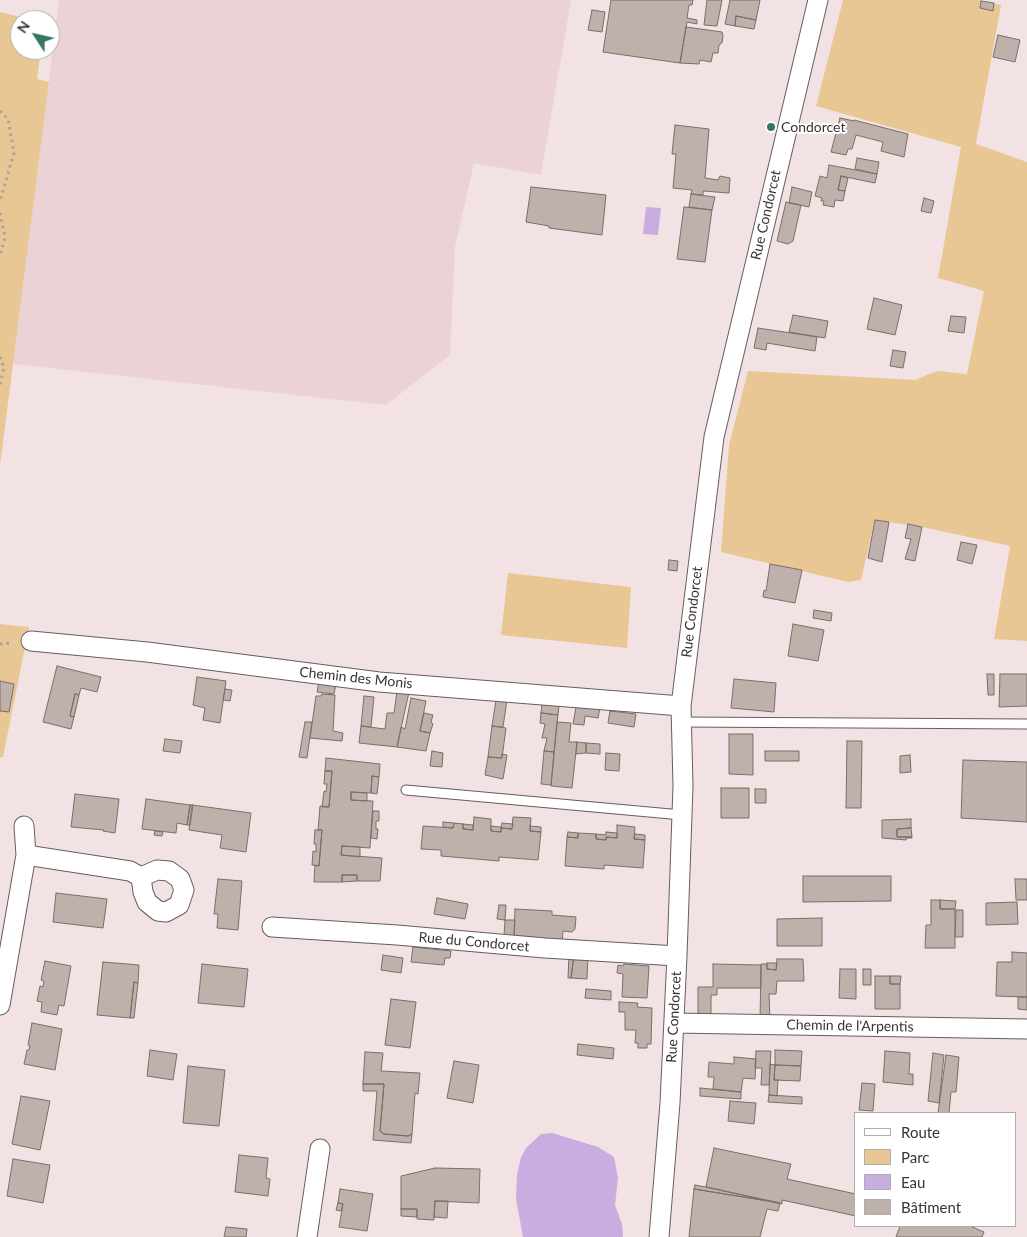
<!DOCTYPE html>
<html>
<head>
<meta charset="utf-8">
<style>
	body { margin:0 }
	#map { position:relative; width:1027px; height:1237px; overflow:hidden; background:#f2e2e3; font-family:Lato,sans-serif }
	canvas { display:block }
	.legend { position:absolute; left:854px; top:1112px; width:162px; height:115px; box-sizing:border-box; background:#fff; border:1px solid #b0adad; margin:0; padding:6px 9px; list-style:none; font-size:15px; color:#393333 }
	.legend li { display:flex; align-items:center; gap:10px; height:25px }
	.legend b { width:25px; border:1px solid #b0adad }
	.north { position:absolute; left:10px; top:10px; width:50px; height:50px; box-sizing:border-box; background:#fff; border:1px solid #b0adad; border-radius:50%; rotate:305deg; font-size:14px; font-weight:700; line-height:20px; text-align:center; color:#393333 }
	.north::after { content:''; display:block; margin:auto; width:18px; height:22px; background:#357563; clip-path:polygon(50% 0,100% 100%,50% 72%,0 100%) }
</style>
</head>
<body>
<div id="map">
<canvas width="1027" height="1237"></canvas>
<ul class="legend">
<li><b style="height:6px;background:#fff"></b>Route</li>
<li><b style="height:14px;background:#e9c795"></b>Parc</li>
<li><b style="height:14px;background:#c8ade0"></b>Eau</li>
<li><b style="height:14px;background:#beb1ac"></b>Bâtiment</li>
</ul>
<div class="north">N</div>
</div>
<script>
const context = document.querySelector('canvas').getContext('2d');
context.lineJoin = 'round';
function fill(path, color) { context.fillStyle = color; context.fill(path, 'evenodd'); }
const poly = rows => new Path2D(rows.map(r => 'M' + r).join(''));
function stroke(path, color, width, dash) { context.strokeStyle = color; context.lineWidth = width; context.lineCap = dash ? 'butt' : 'round'; context.setLineDash(dash || []); context.stroke(path); }
function drawText(font, color, halo, rows, align = 'center') {
  context.font = font + ' Lato,sans-serif'; context.lineWidth = 4; context.setLineDash([]); context.textBaseline = 'middle'; context.strokeStyle = halo; context.fillStyle = color; for (const [text, x, y, turn = 0] of rows) {
    context.save(); context.translate(x, y); context.rotate((+turn || 0) * Math.PI / 180); context.textAlign = isNaN(turn) ? turn : align; if (halo) context.strokeText(text, 0, 0); context.fillText(text, 0, 0); context.restore();
  }
}
fill(poly([
	[59,0,571,0,541,175,474,163,455,247,450,355,386,405,13,364]
]), '#ebd3d5');
fill(poly([
	[843,0,977,0,1001,5,976,144,1027,162,1027,641,994,639,1010,546,922,527,875,520,861,580,848,582,721,552,729,445,748,371,915,380,937,371,967,374,984,291,938,278,961,147,816,106],
	[0,12,33,20,20,20,20,50,41,50,37,79,49,82,0,466],
	[508,573,631,587,627,648,501,635],
	[0,624,29,627,3,757,0,757]
]), '#e9c795');
fill(poly([
	[646,207,661,208,658,235,643,234],
	[552,1133,598,1147,614,1157,618,1178,615,1205,622,1224,623,1237,523,1237,516,1199,517,1175,521,1157,526,1148,541,1134]
]), '#c8ade0');
const building = poly([
	[611,0,693,0,692,5,689,5,687,18,697,20,697,24,687,22,680,63,603,52,611,0],
	[707,0,722,0,717,26,704,25,707,0],
	[730,0,760,0,756,20,736,16,735,26,725,24,730,0],
	[981,1,994,3,993,11,980,8,981,1],
	[592,10,605,12,602,32,588,30,592,10],
	[736,16,756,20,754,29,735,26,736,16],
	[686,27,722,32,723,36,722,43,719,45,718,53,713,53,711,62,700,60,699,64,680,63,686,27],
	[998,35,1020,40,1015,62,993,57,998,35],
	[840,118,854,121,854,120,908,134,904,157,881,151,883,142,856,135,852,149,848,149,846,155,831,152,840,118],
	[675,125,709,129,705,178,718,180,720,176,730,178,729,193,703,191,703,195,691,194,692,190,673,188,676,154,672,154,675,125],
	[857,158,879,162,877,174,855,169,857,158],
	[829,165,877,174,875,183,841,176,838,190,845,191,843,201,835,200,834,207,823,205,824,201,821,201,822,198,815,196,820,176,827,178,829,165],
	[841,176,848,178,845,191,838,190,841,176],
	[531,187,606,195,602,235,549,228,549,226,526,222,531,187],
	[792,187,812,192,809,207,789,203,792,187],
	[691,194,715,197,712,210,689,207,691,194],
	[924,198,934,201,931,213,921,211,924,198],
	[786,202,801,205,793,241,788,244,777,241,786,202],
	[684,207,712,210,705,262,677,259,684,207],
	[874,298,902,305,895,335,867,329,874,298],
	[793,315,828,321,825,338,789,332,793,315],
	[951,316,966,317,964,333,948,331,951,316],
	[758,328,817,337,815,351,767,343,766,350,754,348,758,328],
	[893,350,906,352,903,368,890,366,893,350],
	[875,520,889,522,882,562,868,558,875,520],
	[908,524,922,527,915,561,905,559,911,539,905,538,908,524],
	[961,542,977,545,972,564,957,560,961,542],
	[669,560,678,561,677,571,668,570,669,560],
	[770,564,802,570,795,603,763,597,764,590,766,591,770,564],
	[814,610,832,613,831,621,813,618,814,610],
	[793,624,824,630,818,661,788,656,793,624],
	[57,666,101,677,97,692,81,688,79,695,75,694,70,716,74,717,71,729,43,722,57,666],
	[987,674,994,674,994,695,988,695,987,674],
	[1000,674,1027,674,1027,706,999,707,1000,674],
	[197,677,226,681,220,723,203,720,205,708,193,705,197,677],
	[734,679,776,683,774,712,731,708,734,679],
	[0,681,14,684,9,712,0,711,0,681],
	[319,682,336,684,334,694,317,692,319,682],
	[225,689,232,690,230,701,223,700,225,689],
	[397,691,409,692,397,747,359,743,361,726,385,729,387,713,394,713,397,691],
	[75,694,79,695,74,717,70,716,75,694],
	[322,694,335,695,333,731,343,733,342,741,310,738,316,696,321,696,322,694],
	[364,696,374,697,371,727,361,726,364,696],
	[411,698,426,701,420,731,430,733,426,751,397,747,401,727,405,729,411,698],
	[496,700,507,700,503,727,492,726,496,700],
	[542,704,559,705,558,715,541,713,542,704],
	[576,707,600,708,598,718,585,716,584,725,573,724,576,707],
	[610,711,636,714,634,727,608,723,610,711],
	[424,713,433,715,431,722,433,724,430,733,420,731,424,713],
	[541,713,558,715,554,752,544,751,547,738,542,738,545,724,540,723,541,713],
	[305,722,312,722,307,758,299,757,305,722],
	[557,722,571,723,569,742,577,742,572,788,551,786,557,722],
	[492,726,506,728,502,758,488,757,492,726],
	[729,734,753,734,753,775,729,774,729,734],
	[165,739,182,741,180,753,163,751,165,739],
	[847,741,862,741,861,808,846,808,847,741],
	[577,742,586,743,586,753,576,754,577,742],
	[586,743,600,744,600,754,586,753,586,743],
	[432,751,443,753,442,767,430,766,432,751],
	[544,751,554,752,551,785,541,784,544,751],
	[765,751,799,751,799,761,765,761,765,751],
	[606,753,620,754,619,771,605,770,606,753],
	[502,754,507,755,503,779,485,775,488,757,502,758,502,754],
	[910,755,911,772,900,773,900,756,910,755],
	[326,758,380,764,379,777,372,776,371,793,351,792,351,800,373,801,370,848,342,846,341,855,382,858,380,881,357,881,357,875,342,875,342,882,314,882,315,865,319,866,322,830,318,830,320,806,329,807,332,771,325,771,326,758],
	[963,760,1027,762,1027,822,961,818,963,760],
	[325,771,332,771,329,807,322,807,324,791,326,792,327,784,324,784,325,771],
	[372,776,379,777,377,794,371,793,372,776],
	[721,788,749,788,749,818,721,818,721,788],
	[755,789,766,789,766,803,755,803,755,789],
	[351,792,367,793,367,801,351,800,351,792],
	[75,794,119,799,115,833,103,831,104,830,71,827,75,794],
	[146,799,190,805,187,825,177,823,176,833,142,829,146,799],
	[190,805,193,805,190,825,187,825,190,805],
	[192,805,251,813,246,852,220,848,222,835,189,830,192,805],
	[373,811,379,811,379,821,376,821,376,829,378,829,377,839,371,838,373,811],
	[474,817,491,819,491,831,501,832,501,827,501,828,512,829,513,817,531,818,530,831,541,832,538,860,499,857,499,861,441,856,441,850,421,849,423,826,453,828,454,823,463,824,463,829,473,830,474,817],
	[911,819,911,828,897,829,897,837,912,837,912,838,907,838,906,840,882,838,882,820,911,819],
	[443,822,454,823,453,828,443,827,443,822],
	[502,823,513,824,512,829,501,828,502,823],
	[463,824,473,825,473,830,463,829,463,824],
	[617,825,635,827,634,839,645,840,643,868,604,865,604,869,565,866,567,837,578,838,578,833,596,834,596,839,606,840,606,837,617,838,617,825],
	[491,826,501,827,501,832,491,831,491,826],
	[530,826,541,827,541,832,530,831,530,826],
	[911,828,912,837,897,837,897,829,911,828],
	[315,830,322,830,319,866,312,865,313,851,316,852,316,844,314,844,315,830],
	[155,831,163,832,162,836,154,835,155,831],
	[568,832,578,833,578,838,567,837,568,832],
	[606,832,617,833,617,838,606,837,606,840,596,839,596,834,606,835,606,832],
	[635,834,645,835,645,840,634,839,635,834],
	[342,846,360,847,360,857,341,855,342,846],
	[342,875,357,875,357,881,342,882,342,875],
	[803,876,891,876,891,901,803,902,803,876],
	[218,879,242,881,238,930,217,928,218,914,214,914,218,879],
	[1015,879,1027,879,1027,900,1016,900,1015,879],
	[56,893,107,899,103,928,53,922,56,893],
	[437,898,468,904,465,919,434,914,437,898],
	[931,900,940,900,940,909,955,909,955,948,925,948,926,925,931,925,931,900],
	[940,900,956,901,955,909,940,909,940,900],
	[1017,902,1018,924,986,925,986,903,1017,902],
	[499,905,506,905,505,920,497,919,499,905],
	[515,909,552,911,552,915,576,917,575,929,572,932,563,931,562,943,550,943,550,939,514,936,515,909],
	[956,910,963,910,963,937,955,937,956,910],
	[822,918,822,946,777,946,777,919,822,918],
	[505,920,515,920,514,936,504,936,505,920],
	[413,947,451,951,450,958,445,958,444,965,411,962,413,947],
	[1012,952,1027,953,1027,997,996,996,997,962,1012,962,1012,952],
	[383,955,403,958,401,973,381,970,383,955],
	[569,955,574,955,571,978,568,978,569,955],
	[574,955,588,956,587,979,571,978,574,955],
	[777,959,803,959,804,981,777,981,776,994,769,994,770,1022,760,1022,761,964,767,964,767,969,776,970,777,959],
	[45,961,71,966,64,1006,59,1005,57,1015,41,1012,42,1002,37,1001,40,986,43,987,44,981,41,980,45,961],
	[103,962,139,965,138,983,134,982,130,1018,97,1015,103,962],
	[767,963,777,963,776,970,767,969,767,963],
	[202,964,248,969,244,1007,198,1003,202,964],
	[624,964,649,966,647,998,622,997,623,974,617,973,618,965,623,966,624,964],
	[713,964,761,965,761,988,717,988,717,995,711,995,711,1016,698,1015,698,987,713,987,713,964],
	[840,969,856,969,856,999,839,998,840,969],
	[863,969,871,969,871,985,863,985,863,969],
	[875,976,890,976,890,984,900,984,900,1009,875,1009,875,976],
	[890,976,901,976,900,984,890,984,890,976],
	[134,982,138,983,134,1018,130,1018,134,982],
	[586,989,611,991,611,1000,585,998,586,989],
	[1018,997,1027,997,1027,1010,1018,1009,1018,997],
	[391,999,416,1002,410,1048,385,1045,391,999],
	[619,1002,638,1003,637,1007,652,1008,651,1044,647,1044,647,1048,638,1048,638,1043,635,1043,636,1030,625,1030,625,1012,619,1012,619,1002],
	[32,1023,62,1029,55,1070,24,1064,27,1050,29,1050,30,1046,28,1045,32,1023],
	[578,1044,614,1048,613,1059,577,1055,578,1044],
	[150,1050,177,1054,173,1080,147,1076,150,1050],
	[775,1050,802,1051,801,1066,775,1065,775,1050],
	[756,1051,771,1051,769,1085,761,1085,762,1068,755,1068,756,1051],
	[885,1051,910,1053,909,1074,913,1074,913,1085,883,1082,885,1051],
	[365,1052,383,1053,381,1071,420,1073,418,1094,415,1093,412,1134,408,1136,384,1134,380,1131,384,1084,363,1084,365,1052],
	[933,1053,944,1055,939,1103,928,1101,933,1053],
	[946,1055,959,1057,956,1092,951,1092,949,1113,938,1113,946,1055],
	[734,1057,756,1059,755,1079,743,1078,741,1092,713,1089,714,1077,708,1077,709,1062,734,1064,734,1057],
	[454,1061,479,1065,473,1103,447,1098,454,1061],
	[770,1064,775,1065,774,1080,778,1080,777,1096,769,1095,770,1064],
	[775,1065,801,1066,800,1081,774,1080,775,1065],
	[188,1066,225,1070,219,1126,183,1123,188,1066],
	[862,1083,875,1084,873,1111,859,1110,862,1083],
	[363,1084,384,1084,380,1131,384,1134,408,1136,412,1134,411,1143,373,1140,377,1091,363,1091,363,1084],
	[700,1088,741,1092,741,1099,700,1096,700,1088],
	[769,1095,802,1097,802,1104,768,1102,769,1095],
	[21,1096,50,1101,40,1150,12,1144,21,1096],
	[730,1101,756,1103,754,1124,728,1121,730,1101],
	[714,1148,791,1164,787,1179,856,1194,856,1216,782,1200,782,1204,706,1187,714,1148],
	[239,1155,268,1158,266,1178,270,1179,268,1196,235,1192,239,1155],
	[13,1159,50,1165,43,1203,7,1196,13,1159],
	[435,1168,480,1169,479,1203,435,1201,434,1220,417,1219,417,1209,401,1209,401,1176,435,1168],
	[695,1185,706,1187,780,1203,694,1189,695,1185],
	[340,1189,373,1194,367,1231,339,1227,343,1204,338,1203,340,1189],
	[694,1189,756,1199,780,1203,778,1211,767,1209,760,1237,689,1237,694,1189],
	[435,1201,448,1201,447,1218,434,1217,435,1201],
	[338,1203,343,1204,341,1211,336,1210,338,1203],
	[401,1209,417,1209,417,1217,401,1216,401,1209],
	[900,1226,970,1226,984,1232,982,1237,896,1237,900,1226],
	[226,1227,247,1229,246,1237,224,1237,226,1227]
]);
fill(building, '#beb1ac');
stroke(building, '#7a6e69', 1);
const lane = poly([
	[682,722,1027,724],
	[406,790,682,815]
]);
const street = poly([
	[31,641,147,652,379,682,681,706],
	[24,826,26,855],
	[272,927,397,935,545,948,677,956],
	[0,1005,26,855,130,871,141,877,143,892,147,902,158,911,166,912,179,905,184,890,180,879,169,871,157,870,141,877],
	[674,1023,1027,1029],
	[307,1237,320,1149],
	[659,1237,670,1103,677,956,683,786,681,706,714,437,818,0]
]);
stroke(lane, '#695c5d', 11);
stroke(street, '#695c5d', 21);
stroke(poly([
	[0,111,8,119,14,153,0,201],
	[0,213,5,238,0,255],
	[0,357,4,368,0,385],
	[0,644,12,643]
]), '#aea1a2', 3, [2.5, 4]);
stroke(lane, '#fff', 9);
stroke(street, '#fff', 19);
for (const [x, y, r, color] of [
	[771,127,5,"#357563"]
]) { const dot = new Path2D(); dot.arc(x, y, r, 0, 2 * Math.PI); context.fillStyle = color; context.fill(dot); stroke(dot, '#fff', 2); }
drawText('14px', '#393333', '#fff', [
	["Condorcet",781,127]
], 'left');
drawText('14px', '#393333', '#fff', [
	["Rue Condorcet",766,215,-77],
	["Rue Condorcet",692,612,-83],
	["Chemin des Monis",356,678,6],
	["Rue du Condorcet",474,942,5],
	["Rue Condorcet",674,1017,-87],
	["Chemin de l'Arpentis",850,1026,1]
]);
</script>
</body>
</html>
